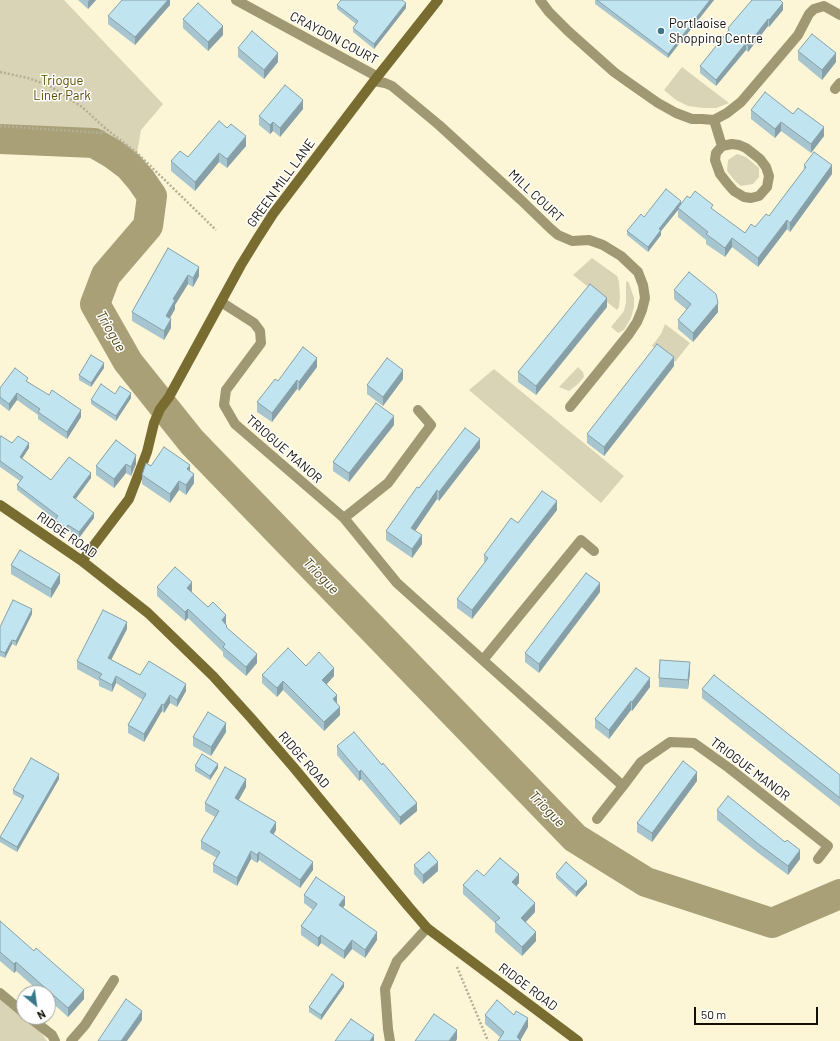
<!DOCTYPE html>
<html>
<head>
<meta charset="utf-8">
<style>
	body { margin:0 }
	#map { position:relative; width:840px; height:1041px; overflow:hidden; background:#fcf6d7; font-family:Barlow,sans-serif }
	canvas { display:block }
	.north { position:absolute; left:16px; top:985px; width:40px; height:40px; box-sizing:border-box; background:#fff; border:1px solid #a09f9b; border-radius:50%; rotate:151deg; font-size:11px; font-weight:700; line-height:16px; text-align:center; color:#120f06 }
	.north::after { content:''; display:block; margin:auto; width:14px; height:18px; background:#37788b; clip-path:polygon(50% 0,100% 100%,50% 72%,0 100%) }
	.scale { position:absolute; left:694px; top:1007px; width:124px; height:18px; box-sizing:border-box; border:2px solid #120f06; border-top:0; padding-left:5px; font-size:12px; line-height:14px; white-space:nowrap; color:#120f06; -webkit-text-stroke:3px #fff; paint-order:stroke }
</style>
</head>
<body>
<div id="map">
<canvas width="840" height="1041"></canvas>
<div class="north">N</div>
<div class="scale">50 m</div>
</div>
<script>
const context = document.querySelector('canvas').getContext('2d');
context.lineJoin = 'round';
function fill(path, color) { context.fillStyle = color; context.fill(path, 'evenodd'); }
const poly = rows => new Path2D(rows.map(r => 'M' + r).join(''));
function stroke(path, color, width, dash) { context.strokeStyle = color; context.lineWidth = width; context.lineCap = dash ? 'butt' : 'round'; context.setLineDash(dash || []); context.stroke(path); }
function drawText(font, color, halo, rows, align = 'center') {
  context.font = font + ' Barlow,sans-serif'; context.lineWidth = 3; context.setLineDash([]); context.textBaseline = 'middle'; context.strokeStyle = halo; context.fillStyle = color; for (const [text, x, y, turn = 0] of rows) {
    context.save(); context.translate(x, y); context.rotate((+turn || 0) * Math.PI / 180); context.textAlign = isNaN(turn) ? turn : align; if (halo) context.strokeText(text, 0, 0); context.fillText(text, 0, 0); context.restore();
  }
}
fill(poly([
	[0,0,64,0,163,104,141,130,137,153,116,144,92,150,0,153],
	[682,67,729,103,716,108,703,108,688,106,676,100,664,90],
	[737,154,746,157,759,168,759,177,753,184,741,186,736,182,727,171,728,160],
	[592,258,617,276,619,282,620,297,619,307,617,310,573,275],
	[627,281,629,283,634,298,634,307,631,318,624,330,618,333,611,327,624,311,626,302,626,282],
	[665,324,690,343,675,362,652,346,661,334],
	[578,367,583,372,584,377,578,384,569,391,559,387],
	[494,369,624,476,601,503,469,390],
	[0,997,40,1031,47,1041,0,1041]
]), '#dad4b7');
stroke(poly([
	[0,139,94,143,113,154,129,166,141,180,152,196,148,226,106,275,95,304,128,362,192,442,575,838,646,882,772,923,840,894]
]), '#a9a077', 30);
stroke(poly([
	[0,72,28,78,50,86,82,107,105,128,137,153,216,230],
	[0,126,103,133,105,128],
	[457,967,488,1041]
]), '#b3ae96', 2.5, [2, 2]);
stroke(poly([
	[236,0,378,77],
	[540,0,549,12,568,31,614,72,628,82,658,103,676,113,692,119,702,119,714,120,727,113,741,102,798,35,809,14,814,9,824,6,840,15],
	[374,81,385,83,392,86,439,125,521,200,551,229,558,235,572,241,589,240,603,245,621,256,638,272,643,285,645,298,642,310,637,322,629,334,570,407],
	[835,89,840,83],
	[714,120,722,146,732,144,739,145,746,148,760,159,766,167,769,176,767,187,759,196,751,198,744,197,734,191,727,183,720,174,715,160,716,153,722,146],
	[221,302,254,323,260,331,261,343,226,390,224,405,235,424,344,518,397,583,623,786,641,762,670,742,694,743,729,768,828,846,818,859],
	[344,518,388,483,431,425,418,410],
	[483,660,581,540,594,551],
	[597,819,623,786],
	[0,993,24,1013],
	[29,1017,52,1035,55,1041],
	[71,1041,85,1025,114,980],
	[390,1041,388,1029,385,989,397,961,427,928]
]), '#a09873', 10);
stroke(poly([
	[0,505,82,561,148,613,213,676,251,718,295,769,408,906,427,928,578,1041],
	[82,561,129,499,147,452,154,423,160,409,169,397,241,265,257,239,273,214,374,81,438,0]
]), '#786c31', 10);
fill(poly([
	[78,0,96,0,88,9],
	[170,0,170,5,135,45,108,24,108,16],
	[595,0,714,0,668,58,595,4],
	[781,1,783,10,769,27,768,26,748,52,746,50,716,86,700,73,700,66,728,32,728,28],
	[337,5,406,8,374,49,353,32,353,28,356,24,337,9],
	[183,19,223,35,208,51,183,28],
	[238,48,278,62,264,79,238,57],
	[798,51,836,62,822,80,798,60],
	[303,109,280,137,273,131,270,134,259,125,259,116],
	[751,110,793,114,824,136,811,153,781,131,775,138,751,119],
	[246,146,227,168,219,162,195,191,171,171,171,161],
	[804,165,832,174,790,232,787,229,758,267,732,247,725,257,706,244,706,240,678,217,678,210,661,231,661,235,648,252,627,235,627,231,644,217,681,203,690,198,713,210,745,233,755,227,769,216,804,170],
	[168,248,199,276,193,287,188,284,175,305,175,309,170,318,171,328,164,340,132,321,132,312],
	[674,290,718,312,693,342,678,329,678,320,687,310,674,299],
	[607,307,536,395,518,382,518,372],
	[674,366,604,456,587,443,587,434],
	[317,367,299,391,297,389,272,422,257,412,257,402,278,381],
	[104,368,91,387,79,380,79,375],
	[403,379,383,406,367,394,367,385],
	[28,383,81,417,67,439,38,419,38,415,17,400,9,411,0,404,0,388],
	[115,394,131,398,116,421,91,404,91,400],
	[394,425,349,482,333,471,333,462],
	[0,438,12,443,29,448,22,458,51,480,91,478,76,499,94,518,79,538,68,530,66,533,55,525,56,520,17,490,17,485,20,481,0,467],
	[116,440,136,464,131,476,126,473,114,488,96,475,96,466],
	[480,448,439,501,437,499,415,531,422,544,412,558,386,540,386,531,419,488],
	[151,466,190,472,194,483,186,495,179,490,170,503,142,484,142,475],
	[557,510,472,619,457,608,457,599,484,564,484,555,518,523],
	[11,565,60,583,51,598,11,574],
	[157,587,192,591,191,592,226,624,227,628,257,663,246,676,223,656,223,652,188,618,185,621,157,596],
	[600,592,539,673,525,662,525,653],
	[32,614,16,646,12,644,5,658,0,656,0,627],
	[127,629,111,660,140,675,186,691,177,707,170,703,164,713,162,711,144,742,128,733,128,725,143,700,116,683,112,692,99,686,99,681,77,669,77,661],
	[306,666,334,676,327,684,337,703,340,715,324,731,283,690,277,697,262,683,262,675],
	[690,672,688,689,659,687,659,678],
	[650,687,632,711,631,710,609,739,595,728,595,719],
	[702,689,840,775,840,807,702,698],
	[226,732,211,756,193,746,193,737],
	[337,746,417,811,400,825,361,779,359,781,337,755],
	[195,766,218,768,210,780,195,771],
	[59,779,17,852,0,842,0,837,22,799,13,794,13,790],
	[697,781,652,842,637,832,637,823],
	[246,787,238,800,276,830,273,835,313,870,300,888,259,860,257,863,251,859,237,886,213,872,213,864,217,858,201,849,201,841,215,817,205,811,205,803],
	[717,810,800,859,788,875,757,852,717,820],
	[414,865,438,871,423,884,414,874],
	[556,874,587,885,576,897,556,878],
	[484,876,519,883,516,886,535,912,526,922,536,941,522,956,495,932,495,923,463,894,463,885],
	[304,895,345,905,343,908,377,940,365,958,352,949,344,959,321,943,318,947,301,935,301,926,313,910,304,903],
	[0,921,84,999,68,1017,48,999,48,993,41,993,16,971,14,973,0,961],
	[344,987,321,1020,309,1012,309,1007],
	[485,1015,528,1027,520,1040,500,1037,485,1024]
]), '#a6c5ce');
fill(poly([
	[89,0,96,0,88,9,88,2],
	[168,0,170,0,170,5,135,45,135,37],
	[710,0,714,0,668,58,668,54],
	[406,3,406,8,374,49,374,44],
	[783,3,783,10,769,27,769,20],
	[768,19,768,26,748,52,748,45],
	[223,26,223,35,208,51,208,42],
	[746,43,746,50,716,86,716,80],
	[278,53,278,62,264,79,264,70],
	[836,53,836,62,822,80,822,70],
	[303,100,303,109,280,137,280,128],
	[273,122,273,131,270,134,270,125],
	[781,122,781,131,775,138,775,129],
	[824,127,824,136,811,153,811,144],
	[246,136,246,146,227,168,227,159],
	[219,153,219,162,195,191,195,182],
	[832,165,832,174,790,232,790,223],
	[681,201,681,206,678,208,678,210,661,231,661,235,648,252,648,247,659,229],
	[787,220,787,229,758,267,758,258],
	[732,238,732,247,725,257,725,248],
	[199,267,199,276,193,287,193,278],
	[188,275,188,284,175,305,175,309,166,325,166,316,173,299],
	[607,298,607,307,536,395,536,386],
	[718,303,718,312,693,342,693,333],
	[171,319,171,328,164,340,164,331],
	[674,357,674,366,604,456,604,447],
	[317,358,317,367,299,391,299,382],
	[104,363,104,368,91,387,91,383],
	[403,370,403,379,383,406,383,397],
	[297,380,297,389,272,422,272,413],
	[17,393,17,400,9,411,9,404],
	[131,393,131,398,116,421,116,416],
	[81,410,81,417,67,439,67,432],
	[394,416,394,425,349,482,349,473],
	[480,439,480,448,439,501,439,492],
	[29,443,29,448,20,462,20,457],
	[136,455,136,464,131,476,131,467],
	[126,464,126,473,114,488,114,479],
	[190,465,190,474,187,469],
	[91,473,91,478,73,502,73,497],
	[194,474,194,483,186,495,186,485],
	[179,481,179,490,170,503,170,494],
	[437,490,437,499,411,537,411,528],
	[557,501,557,510,472,619,472,610],
	[94,513,94,518,79,538,79,532],
	[68,525,68,530,66,533,66,528],
	[422,535,422,544,412,558,412,549],
	[60,574,60,583,51,598,51,589],
	[192,582,192,591,187,597,187,588],
	[600,583,600,592,539,673,539,664],
	[32,609,32,614,16,646,16,641],
	[188,609,188,618,185,621,185,612],
	[226,615,226,624,222,629,222,620],
	[127,622,127,629,108,666,108,658],
	[12,640,12,644,5,658,5,653],
	[257,654,257,663,246,676,246,667],
	[690,662,690,672,688,689,688,680],
	[334,668,334,676,322,689,322,680],
	[116,676,116,683,112,692,112,685],
	[650,678,650,687,632,711,632,702],
	[283,681,283,690,277,697,277,688],
	[186,684,186,691,177,707,177,700],
	[170,695,170,703,164,713,164,705],
	[337,695,337,703,333,708,333,699],
	[631,701,631,710,609,739,609,730],
	[162,704,162,711,144,742,144,734],
	[340,707,340,715,324,731,324,722],
	[226,723,226,732,211,756,211,747],
	[218,764,218,768,210,780,210,776],
	[361,770,361,779,359,781,359,772],
	[697,772,697,781,652,842,652,833],
	[59,774,59,779,17,852,17,847],
	[246,779,246,787,235,807,235,798],
	[417,803,417,811,400,825,400,817],
	[276,822,276,830,270,840,270,832],
	[800,850,800,859,788,875,788,866],
	[251,851,251,859,237,886,237,878],
	[259,852,259,860,257,863,257,855],
	[313,862,313,870,300,888,300,880],
	[438,862,438,871,423,884,423,875],
	[519,874,519,883,512,891,512,882],
	[587,881,587,885,576,897,576,892],
	[345,897,345,905,339,913,339,905],
	[535,903,535,912,521,927,521,918],
	[377,932,377,940,365,958,365,950],
	[536,932,536,941,522,956,522,947],
	[321,935,321,943,318,947,318,938],
	[352,940,352,949,344,959,344,951],
	[16,962,16,971,14,973,14,964],
	[344,983,344,987,321,1020,321,1015],
	[84,990,84,999,68,1017,68,1008],
	[142,1011,142,1020,127,1041,121,1041],
	[528,1018,528,1027,520,1041,517,1037],
	[457,1030,457,1039,456,1041,449,1041],
	[374,1035,374,1041,370,1041]
]), '#87a0a8');
const building = poly([
	[122,0,168,0,135,37,108,16,122,0],
	[341,0,402,0,406,3,374,44,353,28,358,21,337,5,341,0],
	[597,0,710,0,668,54,597,0],
	[752,0,780,0,783,3,769,20,768,19,748,45,746,43,716,80,700,66,729,30,728,28,752,0],
	[198,3,223,26,208,42,183,19,198,3],
	[252,31,278,53,264,70,238,48,252,31],
	[812,34,836,53,822,70,798,51,812,34],
	[285,85,303,100,280,128,273,122,270,125,259,116,285,85],
	[765,92,793,114,798,108,824,127,811,144,781,122,775,129,751,110,765,92],
	[219,121,227,128,231,124,246,136,227,159,219,153,195,182,171,161,180,151,188,157,219,121],
	[814,152,832,165,790,223,787,220,758,258,732,238,725,248,706,234,708,232,678,208,687,196,690,198,695,191,713,205,711,208,745,233,751,224,755,227,766,214,769,216,806,167,804,165,814,152],
	[666,189,681,201,659,229,661,230,648,247,627,231,641,214,644,217,666,189],
	[168,248,199,267,193,278,188,275,173,299,175,300,166,316,171,319,164,331,132,312,168,248],
	[689,272,716,294,718,303,693,333,678,320,691,304,674,290,689,272],
	[590,284,607,298,536,386,518,372,590,284],
	[657,344,674,357,604,447,587,434,657,344],
	[303,347,317,358,299,382,297,380,272,413,257,402,275,379,278,381,303,347],
	[91,355,104,363,91,383,79,375,91,355],
	[387,358,403,370,383,397,367,385,387,358],
	[15,368,28,378,26,381,49,395,52,390,81,410,67,432,38,412,40,409,17,393,9,404,0,397,0,388,15,368],
	[101,384,115,394,120,386,131,393,116,416,91,400,101,384],
	[376,403,394,416,349,473,333,462,376,403],
	[465,428,480,439,439,492,437,490,411,528,422,535,412,549,386,531,417,487,419,488,465,428],
	[1,436,12,443,18,436,29,443,20,457,51,480,69,457,91,473,73,497,94,513,79,532,68,525,66,528,55,520,58,516,17,485,23,477,0,461,0,438,1,436],
	[116,440,136,455,131,467,126,464,114,479,96,466,116,440],
	[164,447,190,465,187,469,194,474,186,485,179,481,170,494,142,475,146,463,151,466,164,447],
	[542,491,557,501,472,610,457,599,488,558,484,555,511,518,518,523,542,491],
	[20,550,60,574,51,589,11,565,20,550],
	[175,567,192,582,187,588,208,607,213,602,226,615,222,620,227,626,226,627,257,654,246,667,223,647,225,644,188,609,185,612,157,587,175,567],
	[586,573,600,583,539,664,525,653,586,573],
	[13,600,32,609,16,641,12,640,5,653,0,651,0,627,13,600],
	[103,610,127,622,108,658,140,675,149,661,186,684,177,700,170,695,164,705,162,704,144,734,128,725,146,694,116,676,112,685,99,678,102,674,77,661,103,610],
	[288,648,306,666,319,652,334,668,322,680,337,695,333,699,340,707,324,722,283,681,277,688,262,675,288,648],
	[660,660,690,662,688,680,659,678,660,660],
	[636,668,650,678,632,702,631,701,609,730,595,719,636,668],
	[714,675,840,775,840,798,702,689,714,675],
	[208,712,226,723,211,747,193,737,208,712],
	[354,732,382,765,383,763,417,803,400,817,361,770,359,772,337,746,354,732],
	[202,754,218,764,210,776,195,766,202,754],
	[31,758,59,774,17,847,0,837,24,796,13,790,31,758],
	[683,761,697,772,652,833,637,823,683,761],
	[225,767,246,779,235,798,276,822,270,832,313,862,300,880,259,852,257,855,251,851,237,878,213,864,220,852,201,841,219,811,205,803,225,767],
	[728,796,785,842,787,840,800,850,788,866,757,843,717,810,728,796],
	[429,852,438,862,423,875,414,865,429,852],
	[500,858,519,874,512,882,535,903,521,918,536,932,522,947,495,922,500,918,463,885,477,870,484,876,500,858],
	[566,862,587,881,576,892,556,874,566,862],
	[316,877,345,897,339,905,377,932,365,950,352,940,344,951,321,935,318,938,301,926,317,904,304,895,316,877],
	[0,921,34,951,36,948,84,990,68,1008,16,962,14,964,0,952,0,921],
	[332,974,344,983,321,1015,309,1007,332,974],
	[126,999,142,1011,121,1041,98,1041,126,999],
	[497,1000,514,1015,516,1011,528,1018,517,1037,521,1041,498,1041,504,1032,485,1015,497,1000],
	[434,1014,457,1030,449,1041,415,1041,434,1014],
	[351,1019,374,1035,370,1041,335,1041,351,1019]
]);
fill(building, '#c1e5f0');
stroke(building, '#87a0a8', 1);
for (const [x, y, r, color] of [
	[661,31,4,"#37788b"]
]) { const dot = new Path2D(); dot.arc(x, y, r, 0, 2 * Math.PI); context.fillStyle = color; context.fill(dot); stroke(dot, '#fff', 1.5); }
drawText('13px', '#120f06', '#fff', [
	["Portlaoise",669,24],
	["Shopping Centre",669,39]
], 'left');
drawText('13px', '#120f06', '#fff', [
	["CRAYDON COURT",334,38,28],
	["GREEN MILL LANE",281,183,-54],
	["MILL COURT",536,196,43],
	["TRIOGUE MANOR",284,449,41],
	["RIDGE ROAD",67,535,35],
	["RIDGE ROAD",304,760,49],
	["TRIOGUE MANOR",750,769,37],
	["RIDGE ROAD",528,987,37]
]);
drawText('13px', '#5b4d00', '#fff', [
	["Triogue",62,81],
	["Liner Park",62,96]
]);
drawText('italic 14px', '#524714', '#fff', [
	["Triogue",111,331,60],
	["Triogue",321,576,46],
	["Triogue",547,809,46]
]);
</script>
</body>
</html>
